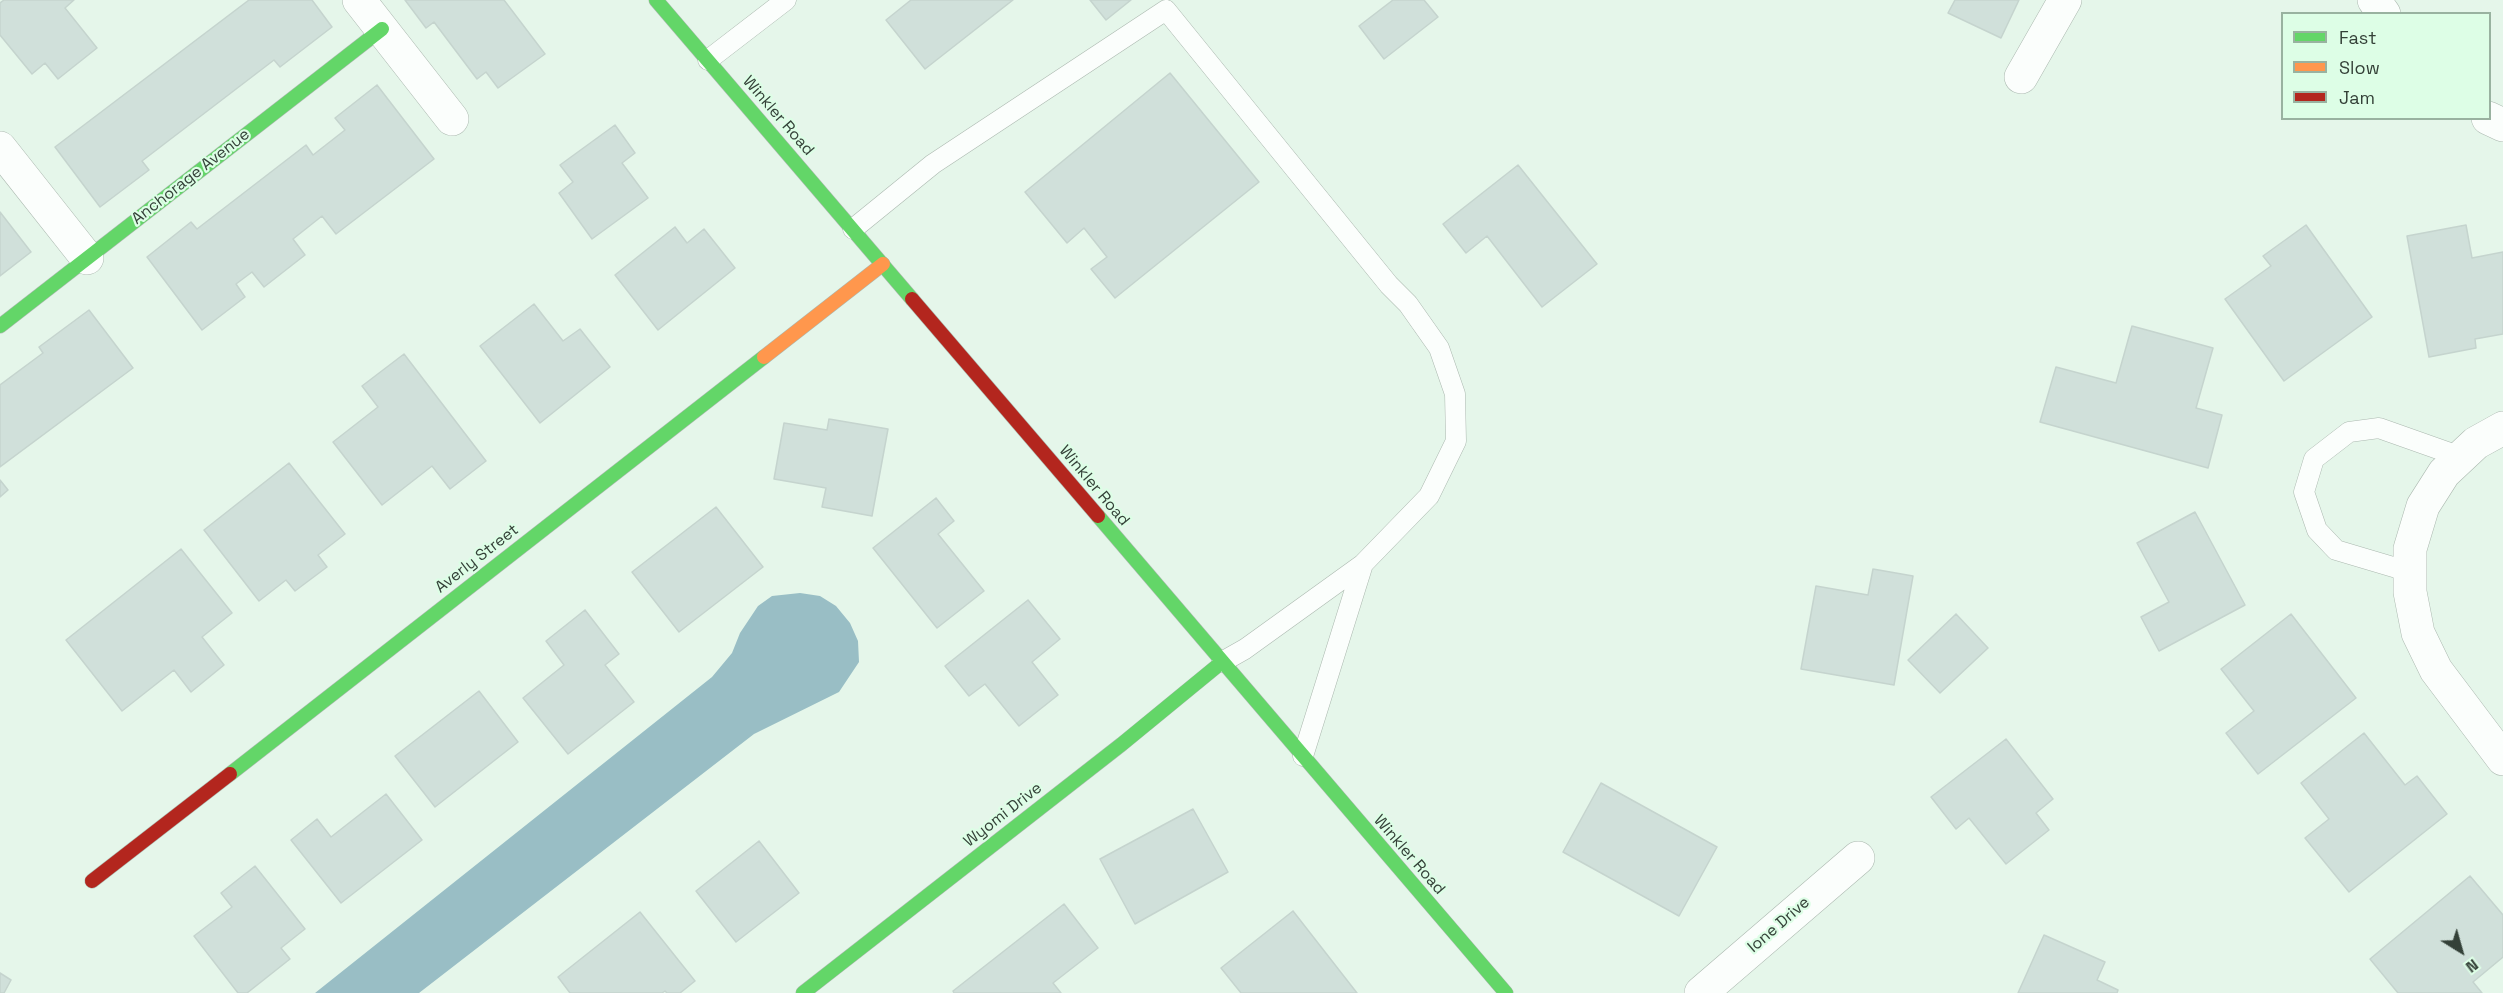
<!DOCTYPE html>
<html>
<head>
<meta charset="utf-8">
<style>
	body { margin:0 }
	#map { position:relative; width:2503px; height:993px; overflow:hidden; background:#e5f6ea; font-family:"Space Grotesk",sans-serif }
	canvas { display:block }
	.legend { position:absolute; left:2281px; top:12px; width:210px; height:108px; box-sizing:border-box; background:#ddfee6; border:2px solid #99b2a0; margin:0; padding:8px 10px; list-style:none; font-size:18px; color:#344138 }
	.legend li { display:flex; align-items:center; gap:12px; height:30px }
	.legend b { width:30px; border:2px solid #99b2a0 }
	.north { position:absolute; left:2431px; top:921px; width:60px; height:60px; -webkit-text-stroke:4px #ddfee6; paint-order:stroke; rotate:143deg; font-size:16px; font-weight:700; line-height:24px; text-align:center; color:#344138 }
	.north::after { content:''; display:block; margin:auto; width:21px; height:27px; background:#344138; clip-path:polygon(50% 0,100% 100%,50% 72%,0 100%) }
</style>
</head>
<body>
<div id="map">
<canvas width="2503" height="993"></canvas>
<ul class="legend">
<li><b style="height:8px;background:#63d668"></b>Fast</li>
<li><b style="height:8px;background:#ff974d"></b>Slow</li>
<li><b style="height:8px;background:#b3261e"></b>Jam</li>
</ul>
<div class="north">N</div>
</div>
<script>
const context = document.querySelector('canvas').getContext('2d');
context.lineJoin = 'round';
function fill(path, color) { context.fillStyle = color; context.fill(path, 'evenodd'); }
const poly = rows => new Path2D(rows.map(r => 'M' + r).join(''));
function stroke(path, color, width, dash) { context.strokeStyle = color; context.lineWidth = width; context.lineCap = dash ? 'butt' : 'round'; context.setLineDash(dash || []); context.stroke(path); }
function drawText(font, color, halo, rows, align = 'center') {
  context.font = font + ' "Space Grotesk",sans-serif'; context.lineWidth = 4.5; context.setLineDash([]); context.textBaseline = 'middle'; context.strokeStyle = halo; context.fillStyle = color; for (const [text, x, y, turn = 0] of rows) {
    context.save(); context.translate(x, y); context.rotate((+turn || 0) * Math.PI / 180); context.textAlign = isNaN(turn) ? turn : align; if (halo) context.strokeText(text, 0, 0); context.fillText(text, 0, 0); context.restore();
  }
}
fill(poly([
	[800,593,820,596,836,606,850,623,858,641,859,662,839,692,754,734,419,993,315,993,712,677,732,653,740,633,758,606,772,596]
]), '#99bec5');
const building = poly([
	[4,0,74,0,65,8,97,48,58,79,45,63,32,74,0,35,0,3,4,0],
	[249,0,312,0,332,27,280,67,274,60,142,161,149,170,100,207,55,147,249,0],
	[405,0,504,0,545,54,498,88,486,72,477,79,434,22,426,28,405,0],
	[911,0,1013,0,925,69,886,20,911,0],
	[1090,0,1131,0,1106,20,1090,0],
	[1393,0,1424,0,1438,17,1384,59,1359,26,1393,0],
	[1955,0,2019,0,2001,38,1948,13,1955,0],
	[1170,73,1259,182,1115,298,1091,269,1107,257,1084,228,1067,243,1025,192,1170,73],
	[377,85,434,159,336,234,322,216,293,239,305,255,264,287,252,272,236,284,245,297,202,330,147,257,191,222,197,229,306,145,313,155,345,130,335,118,377,85],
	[615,125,635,153,622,163,648,198,592,239,559,193,573,182,560,165,615,125],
	[1518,165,1597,264,1542,307,1487,236,1466,253,1443,224,1518,165],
	[0,212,31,252,0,276,0,212],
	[2306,225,2372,317,2284,381,2225,299,2271,266,2263,256,2306,225],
	[2466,225,2472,258,2503,252,2503,334,2475,339,2476,348,2429,357,2407,236,2466,225],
	[675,227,687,243,704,229,735,268,658,330,615,275,675,227],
	[534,304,563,341,580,329,610,367,540,423,480,346,534,304],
	[89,310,133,368,0,467,0,385,43,353,39,347,89,310],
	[2132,326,2213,348,2196,408,2222,415,2208,468,2040,422,2056,367,2116,383,2132,326],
	[404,354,486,461,450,489,432,466,382,505,333,442,378,407,362,386,404,354],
	[829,419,888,429,872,516,822,507,826,488,774,479,784,423,827,430,829,419],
	[289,463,345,534,318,555,327,567,295,591,286,580,259,601,204,530,289,463],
	[0,480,8,490,0,497,0,480],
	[936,498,954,521,938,534,984,591,937,628,873,548,936,498],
	[716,507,763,567,679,632,632,572,716,507],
	[2195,512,2245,605,2159,651,2141,617,2169,602,2137,543,2195,512],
	[181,549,232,613,202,637,224,665,191,692,174,670,122,711,66,640,181,549],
	[1873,569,1913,576,1894,685,1801,669,1816,586,1868,595,1873,569],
	[1028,600,1060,639,1032,662,1058,695,1019,726,985,684,969,696,945,666,1028,600],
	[585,610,619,654,605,665,634,702,568,754,523,698,564,665,546,641,585,610],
	[1956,614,1988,648,1940,693,1908,660,1956,614],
	[2291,614,2356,698,2258,774,2226,733,2254,711,2221,669,2291,614],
	[479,691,518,742,435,807,395,756,479,691],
	[2364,733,2405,785,2417,776,2447,814,2349,892,2305,838,2329,819,2301,783,2364,733],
	[2006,739,2053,799,2036,813,2049,830,2006,864,1969,818,1956,829,1931,797,2006,739],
	[1601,783,1717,847,1679,916,1563,852,1601,783],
	[386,794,422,840,341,903,291,840,317,819,331,837,386,794],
	[1193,809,1228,872,1135,924,1100,859,1193,809],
	[759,841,799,893,736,942,696,891,759,841],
	[255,866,305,929,281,948,290,959,247,993,238,993,194,936,232,907,221,893,255,866],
	[2470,876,2503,915,2503,957,2473,982,2482,993,2398,993,2370,959,2470,876],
	[1064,904,1098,948,1053,983,1061,993,954,993,953,991,1064,904],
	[1293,911,1357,993,1241,993,1221,968,1293,911],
	[640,912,695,981,680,993,667,993,665,991,662,993,570,993,558,977,640,912],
	[2044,935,2105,962,2097,980,2118,990,2117,993,2018,993,2044,935],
	[0,973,11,980,4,993,0,993,0,973]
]);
fill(building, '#d0e0da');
stroke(building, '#c5d4ce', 1.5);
const lane = poly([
	[708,60,786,0],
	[853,229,933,164,1166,10,1389,285,1408,304,1439,348,1455,394,1456,441,1429,496,1363,564,1245,649,1222,662],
	[2410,572,2336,550,2317,530,2304,492,2314,459,2349,432,2379,428,2461,457],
	[1303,756,1363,564]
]);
const street = poly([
	[359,0,452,119],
	[2374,0,2384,14],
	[2021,77,2065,0],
	[2488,118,2503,125],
	[0,148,87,258],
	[2503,428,2476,443,2444,473,2423,506,2410,549,2410,592,2418,633,2436,670,2503,759],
	[1701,993,1858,858]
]);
const fast = poly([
	[656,0,912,299],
	[0,326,382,29],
	[1098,516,1506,993],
	[230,774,764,357],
	[803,993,1122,744,1222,662]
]);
const slow = poly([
	[764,357,883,264]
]);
const jam = poly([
	[912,299,1098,516],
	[92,881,230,774]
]);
stroke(lane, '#abb8af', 21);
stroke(street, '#abb8af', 34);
stroke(fast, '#abb8af', 15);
stroke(slow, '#abb8af', 15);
stroke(jam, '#abb8af', 15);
stroke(lane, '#fbfefc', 20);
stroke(street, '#fbfefc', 33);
stroke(fast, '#63d668', 14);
stroke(slow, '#ff974d', 14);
stroke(jam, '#b3261e', 14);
drawText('16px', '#344138', '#ddfee6', [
	["Winkler Road",778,116,49],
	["Anchorage Avenue",191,177,-38],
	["Winkler Road",1094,486,50],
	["Averly Street",477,559,-38],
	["Wyomi Drive",1003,815,-38],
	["Winkler Road",1409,855,49],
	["Ione Drive",1779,925,-41]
]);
</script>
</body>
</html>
